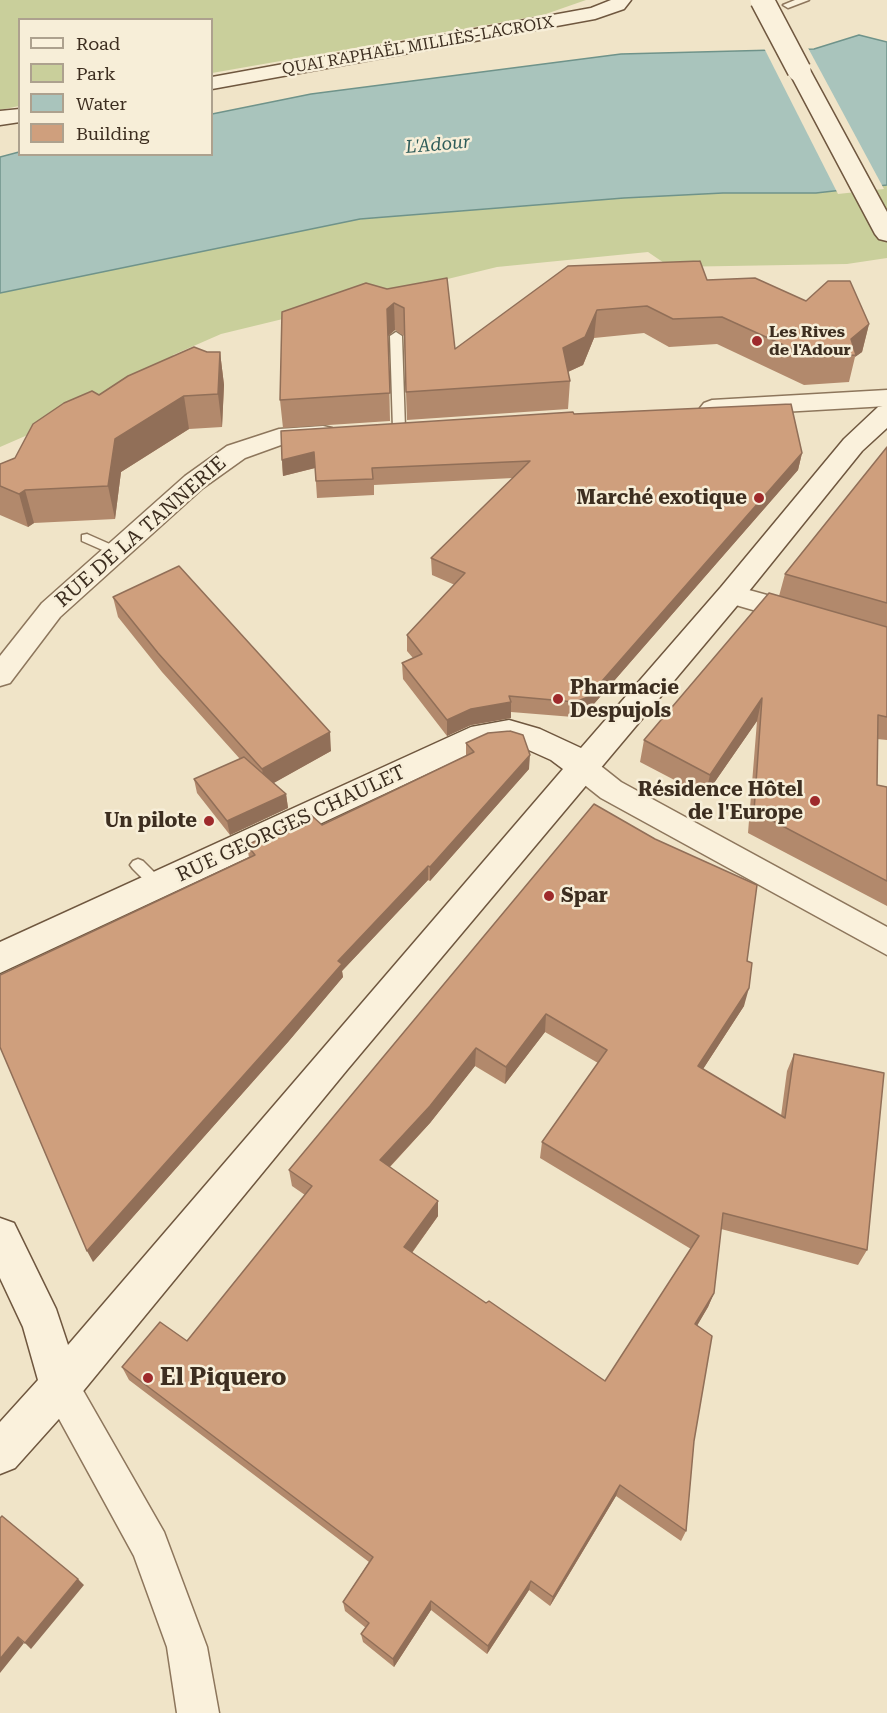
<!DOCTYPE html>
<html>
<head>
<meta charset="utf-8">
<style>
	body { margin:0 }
	#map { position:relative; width:887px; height:1713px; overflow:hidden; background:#f0e4c8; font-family:"Roboto Serif",serif }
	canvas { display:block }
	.legend { position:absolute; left:18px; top:18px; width:195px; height:138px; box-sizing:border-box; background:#f7eed8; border:2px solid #ada18e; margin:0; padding:8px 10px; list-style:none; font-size:18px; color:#3d2e20 }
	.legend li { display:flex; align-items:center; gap:12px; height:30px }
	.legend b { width:30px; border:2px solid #ada18e }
</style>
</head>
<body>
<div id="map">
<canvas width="887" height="1713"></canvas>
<ul class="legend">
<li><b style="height:8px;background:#faf1dc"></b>Road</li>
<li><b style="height:16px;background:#c9cf9b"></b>Park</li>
<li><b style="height:16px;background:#a9c4bc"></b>Water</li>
<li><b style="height:16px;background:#cf9f7d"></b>Building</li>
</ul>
</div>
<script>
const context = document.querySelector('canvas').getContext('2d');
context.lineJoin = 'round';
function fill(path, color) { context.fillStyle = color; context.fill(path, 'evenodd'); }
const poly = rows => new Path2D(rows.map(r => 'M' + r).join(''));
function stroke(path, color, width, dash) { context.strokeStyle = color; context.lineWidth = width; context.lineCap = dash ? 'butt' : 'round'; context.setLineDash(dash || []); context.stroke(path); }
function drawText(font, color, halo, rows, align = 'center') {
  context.font = font + ' "Roboto Serif",serif'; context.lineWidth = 5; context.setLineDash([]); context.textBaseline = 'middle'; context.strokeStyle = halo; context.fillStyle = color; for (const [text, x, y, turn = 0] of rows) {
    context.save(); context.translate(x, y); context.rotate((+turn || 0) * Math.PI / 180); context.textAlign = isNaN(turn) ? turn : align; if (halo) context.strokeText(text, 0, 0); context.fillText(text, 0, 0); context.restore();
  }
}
fill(poly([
	[0,0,586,0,543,15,212,73,212,20,20,20,19,106,0,110],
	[887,185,887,258,847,264,670,267,648,252,497,267,221,334,173,355,177,370,0,447,0,293,360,219,624,198,723,193,816,193]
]), '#c9cf9b');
const water = poly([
	[859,35,887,42,887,185,816,193,723,193,624,198,360,219,0,293,0,157,19,152,20,154,212,154,212,114,311,94,621,54,814,49,859,35]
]);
fill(water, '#a9c4bc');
stroke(water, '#6f938a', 1.5);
fill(poly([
	[763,46,807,46,884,189,838,194]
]), '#f0e4c8');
const lane = poly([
	[795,0,809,0,788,8,783,5,795,0],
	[396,332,402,336,405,429,399,433,393,429,390,336,396,332],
	[87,534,121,549,122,552,116,556,82,541,82,535,87,534],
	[138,859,143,861,163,881,166,885,163,889,153,889,133,869,130,865,133,861,138,859]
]);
const street = poly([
	[887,390,887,406,712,416,704,413,700,408,704,403,712,400,887,390],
	[323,426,332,428,335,434,332,440,281,445,245,458,203,488,60,617,10,683,0,686,0,656,42,603,185,476,227,446,279,429,323,426],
	[731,585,810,607,814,614,810,621,801,624,722,601,718,594,722,587,731,585],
	[582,756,592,759,621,782,887,927,887,955,601,798,572,775,568,767,572,759,582,756],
	[60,1367,73,1373,164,1532,207,1647,219,1713,177,1713,167,1647,134,1556,41,1386,47,1373,60,1367]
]);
const secondary = poly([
	[611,0,631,0,624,9,595,19,212,89,212,77,591,8,611,0],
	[799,64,806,66,810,70,887,212,887,241,879,239,875,234,788,70,792,66,799,64],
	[20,109,20,122,0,125,0,111,20,109],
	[887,405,887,428,862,451,741,601,347,1070,75,1401,15,1468,0,1474,0,1422,38,1380,23,1327,0,1278,0,1218,14,1223,56,1309,68,1345,563,769,551,760,522,747,509,744,487,746,0,973,0,942,471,727,509,720,540,729,581,748,721,587,844,439,878,407,887,405]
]);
stroke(lane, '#8d765c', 3);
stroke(street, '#8d765c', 3);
stroke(secondary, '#6f573f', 3);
fill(lane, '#faf1dc');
fill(street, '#faf1dc');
fill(secondary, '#faf1dc');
const secondaryBridge = poly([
	[762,0,799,70]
]);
stroke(secondaryBridge, '#6f573f', 26, []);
stroke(secondaryBridge, '#faf1dc', 23);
fill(poly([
	[707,280,806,301,869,324,862,352,855,357,849,382,804,385,717,344,669,347,644,333,594,338,583,365,568,372,570,381,568,409,407,420,404,336,395,330,388,336,390,421,283,428,280,400,387,289,455,349],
	[207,352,220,352,224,385,222,427,189,429,121,472,115,519,34,523,28,527,0,515,0,464,15,458,99,395],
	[574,414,802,453,798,470,586,713,573,717,511,712,511,718,471,725,447,736,403,679,402,663,413,658,407,651,407,635,455,585,432,575,431,558,513,478,374,485,374,495,317,498,315,468,283,476,282,460],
	[887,447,887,740,877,739,877,785,887,787,887,906,748,833,757,721,705,796,640,762,644,740,779,596,785,574],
	[113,597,331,751,273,783,286,794,288,808,230,835,197,793,194,779,240,759,162,672,118,617],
	[466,743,529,769,430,881,428,880,342,971,343,977,288,1042,93,1262,249,858,247,845,322,825,466,756],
	[594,804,747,961,744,1006,703,1069,781,1116,787,1071,794,1054,867,1250,858,1265,721,1229,714,1293,708,1307,697,1325,694,1441,686,1531,681,1541,616,1496,550,1606,529,1590,487,1654,431,1610,394,1667,363,1642,361,1634,366,1628,345,1611,343,1602,369,1562,129,1380,122,1367,187,1341,305,1195,292,1186,289,1170],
	[545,1032,598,1063,542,1142,540,1158,691,1249,605,1381,486,1303,412,1253,438,1216,438,1201,390,1167,430,1123,475,1066,505,1084]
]), '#b2896c');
fill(poly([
	[394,303,395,330,388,336,390,421,387,309],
	[597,310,594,338,583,365,561,375,563,348],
	[869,324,862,352,855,357,856,355,851,339],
	[220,352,224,385,222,427,218,394],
	[184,396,189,429,121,472,115,519,108,486,115,439],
	[314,452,315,468,283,476,282,460],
	[802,453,798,470,586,713,573,717,575,702],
	[25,490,34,523,28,527,19,494],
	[762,698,757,721,705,796,710,775],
	[511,702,511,718,471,725,447,736,447,720,471,709],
	[330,732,331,751,265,788,262,769],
	[530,755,529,769,430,881,430,867],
	[286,794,288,808,230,835,227,821],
	[428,866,428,880,342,971,343,977,288,1042,93,1262,87,1251,338,961],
	[749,988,744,1006,694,1083,698,1066],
	[546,1014,545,1032,505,1084,506,1067],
	[476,1048,475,1066,430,1123,381,1176,380,1160],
	[438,1201,438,1216,405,1262,404,1247],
	[714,1293,708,1307,690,1338,695,1324],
	[620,1485,616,1496,550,1606,553,1597],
	[78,1579,84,1585,31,1649,25,1643],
	[531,1581,529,1590,487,1654,488,1646],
	[431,1601,431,1610,394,1667,393,1659],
	[18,1637,24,1643,0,1673,0,1659]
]), '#916f58');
const building = poly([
	[700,261,707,280,755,278,806,301,828,281,850,281,869,324,851,339,856,355,810,357,722,317,673,319,647,306,597,310,585,337,563,348,570,381,406,392,404,308,394,303,387,309,390,393,280,400,282,312,366,283,387,289,447,278,455,349,568,266,700,261],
	[194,347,207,352,220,352,218,394,184,396,115,439,108,486,25,490,19,494,0,486,0,464,15,458,33,424,64,403,92,391,99,395,128,376,194,347],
	[791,404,802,453,588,697,575,702,509,696,511,702,471,709,447,720,402,663,422,654,407,635,465,573,431,558,530,461,372,468,373,479,316,481,314,452,282,460,281,431,573,412,574,414,791,404],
	[887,447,887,603,785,574,887,447],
	[179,566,330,732,262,769,158,653,113,597,179,566],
	[769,593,887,627,887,717,878,715,877,785,887,787,887,881,754,811,762,698,710,775,644,740,769,593],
	[510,731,523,735,530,755,430,867,428,866,338,961,342,964,285,1029,87,1251,0,1047,0,975,255,855,247,845,311,815,322,825,474,752,466,743,488,733,510,731],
	[244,757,286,794,227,821,194,779,244,757],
	[594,804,655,839,757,885,747,961,752,963,749,988,698,1066,785,1118,794,1054,884,1073,867,1250,723,1213,714,1293,695,1324,712,1336,694,1441,686,1531,620,1485,553,1597,531,1581,488,1646,431,1601,393,1659,361,1634,369,1623,343,1602,373,1557,122,1367,160,1322,187,1341,312,1186,289,1170,594,804],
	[546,1014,607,1050,542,1142,699,1236,605,1381,489,1301,486,1303,404,1247,438,1201,380,1160,430,1106,476,1048,506,1067,546,1014],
	[2,1516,78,1579,25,1643,18,1637,0,1659,0,1518,2,1516]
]);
fill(building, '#cf9f7d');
stroke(building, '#916f58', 1.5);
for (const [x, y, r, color] of [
	[757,341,6,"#9e2a2b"],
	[759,498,6,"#9e2a2b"],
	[558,699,6,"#9e2a2b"],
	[815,801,6,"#9e2a2b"],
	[209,821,6,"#9e2a2b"],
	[549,896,6,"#9e2a2b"],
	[148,1378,6,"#9e2a2b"]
]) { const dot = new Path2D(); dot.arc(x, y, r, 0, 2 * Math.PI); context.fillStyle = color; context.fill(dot); stroke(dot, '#f7eed8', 2); }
drawText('16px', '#3d2e20', '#f7eed8', [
	["QUAI RAPHAËL MILLIÈS-LACROIX",418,46,-10]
]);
drawText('bold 16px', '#3d2e20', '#f7eed8', [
	["Les Rives",769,332],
	["de l'Adour",769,350]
], 'left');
drawText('italic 18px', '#2f5d5a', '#f7eed8', [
	["L'Adour",438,145,-5]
]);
drawText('bold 20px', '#3d2e20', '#f7eed8', [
	["Marché exotique",747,498],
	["Pharmacie",570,688,"left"],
	["Despujols",570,711,"left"],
	["Résidence Hôtel",803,790],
	["de l'Europe",803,813],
	["Un pilote",197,821],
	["Spar",561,896,"left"]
], 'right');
drawText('20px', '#3d2e20', '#f7eed8', [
	["RUE DE LA TANNERIE",141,532,-41],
	["RUE GEORGES CHAULET",291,824,-25]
]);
drawText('bold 24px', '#3d2e20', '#f7eed8', [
	["El Piquero",160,1378]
], 'left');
</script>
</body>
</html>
